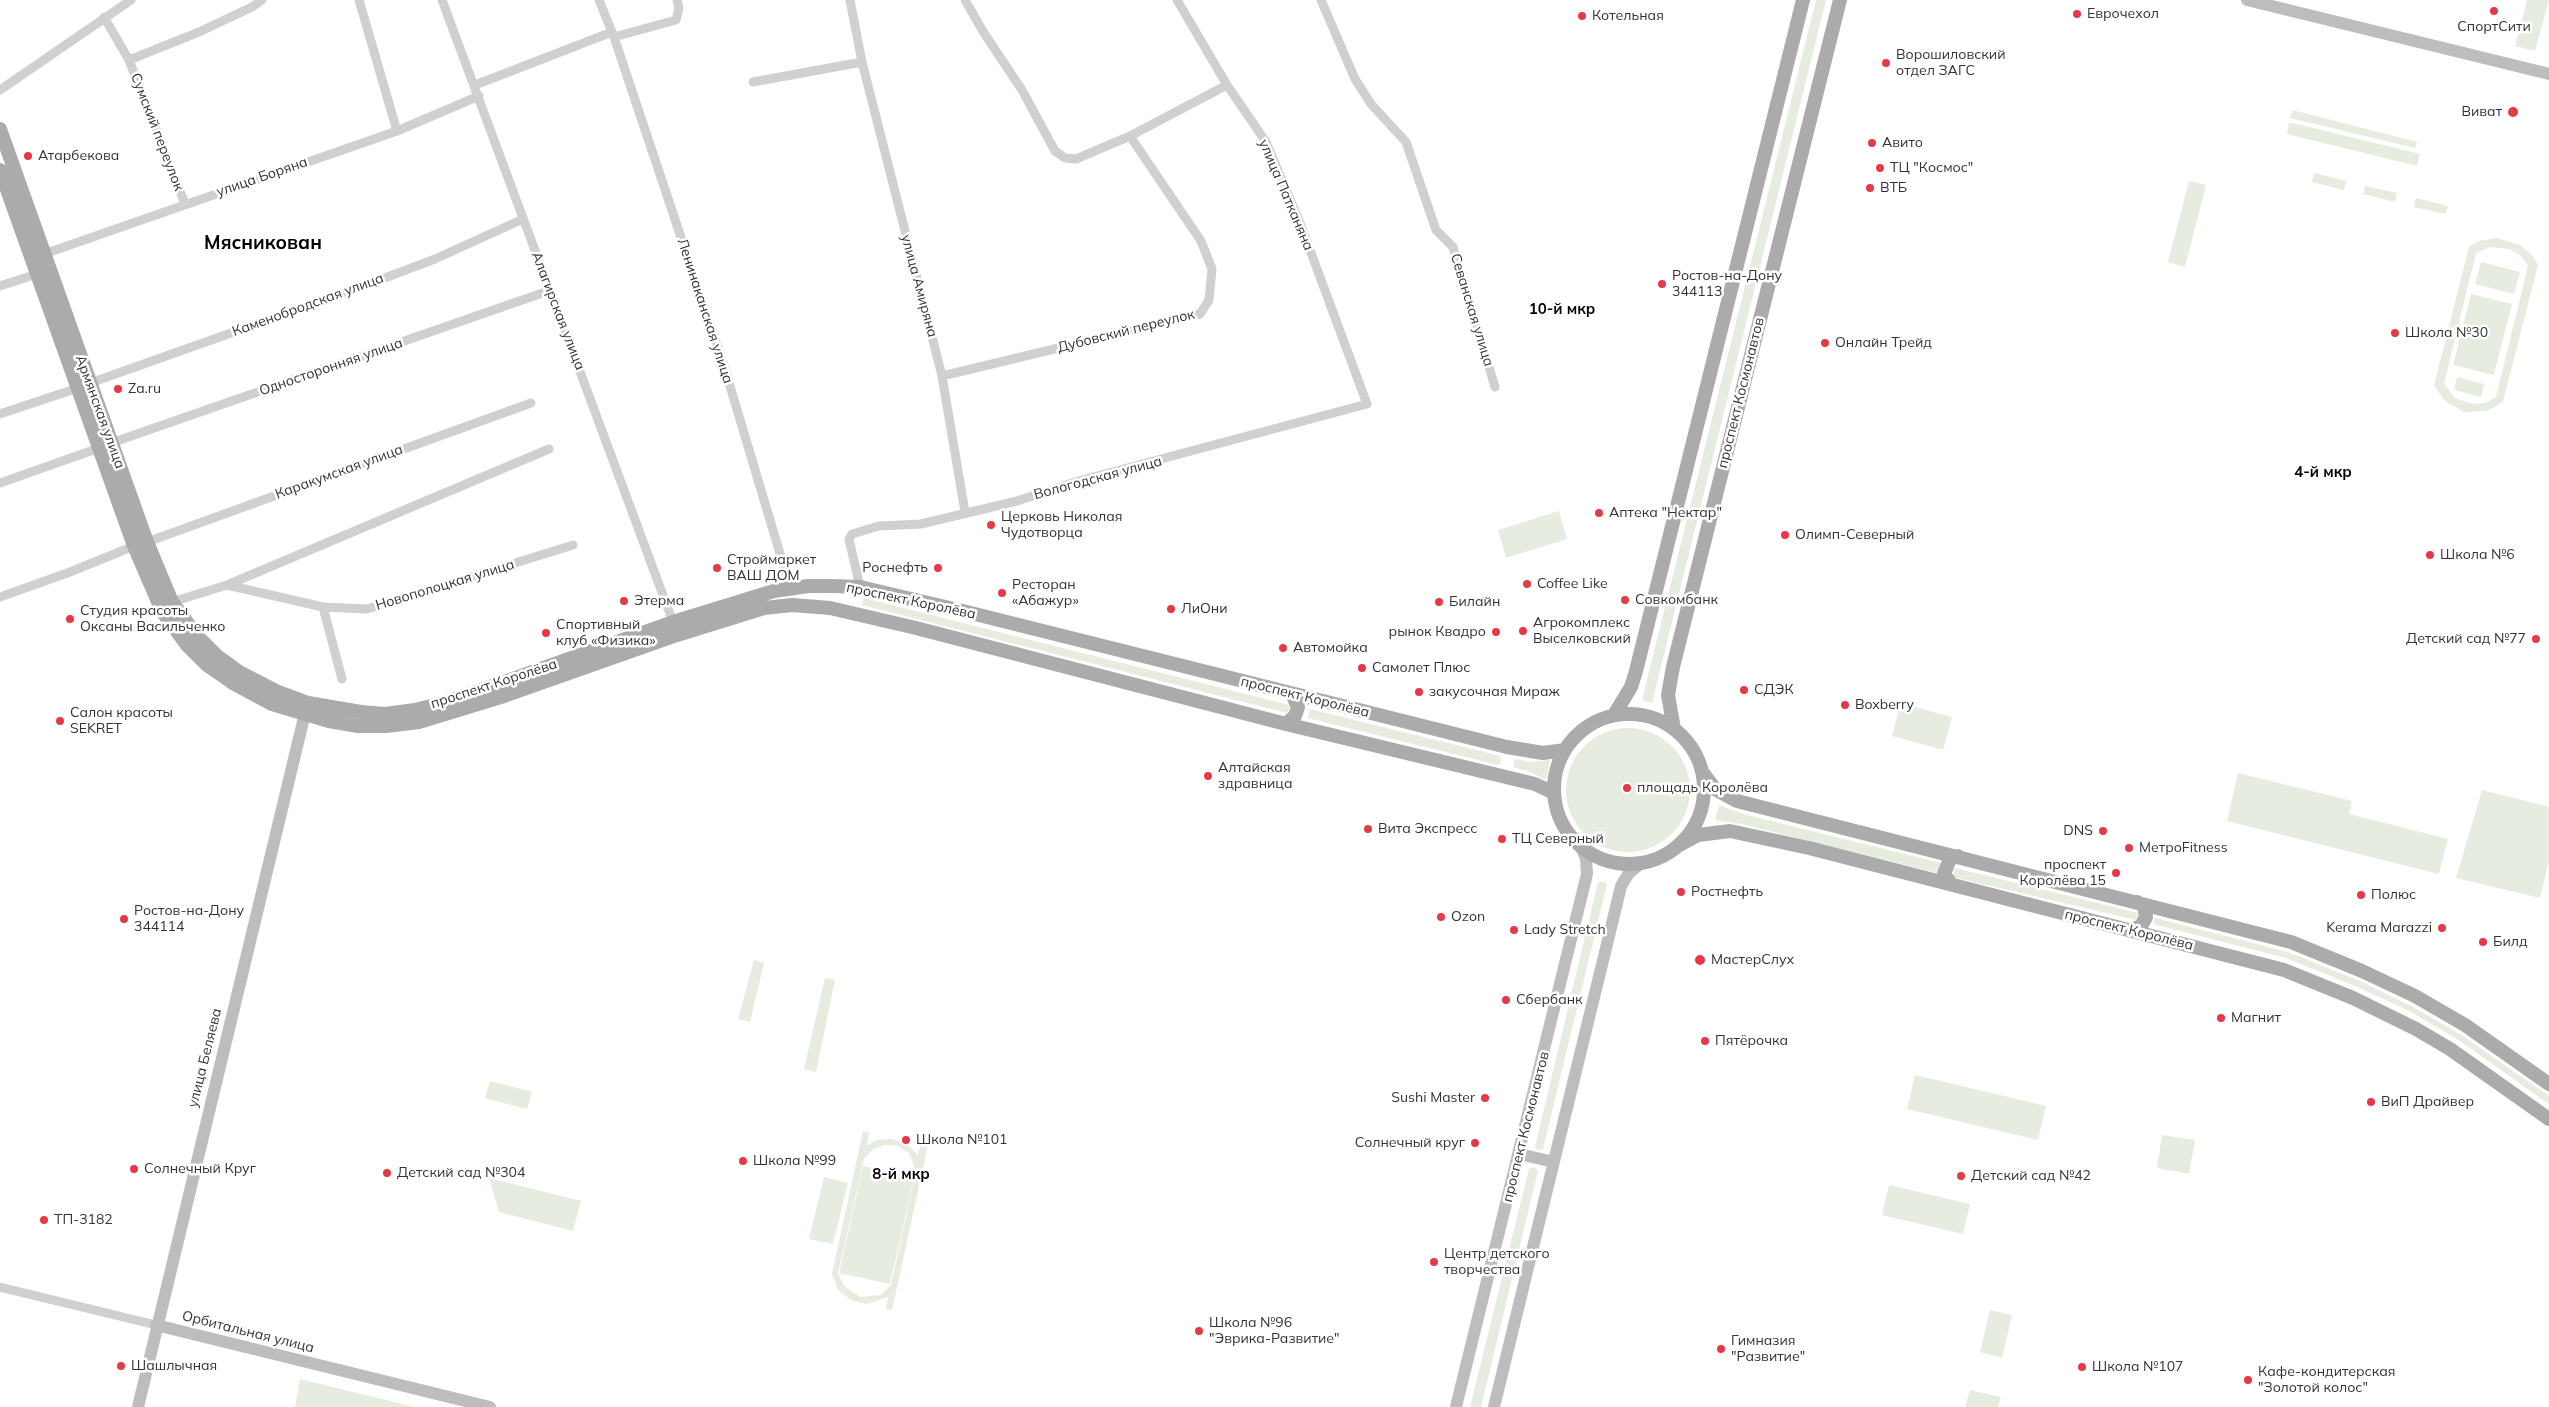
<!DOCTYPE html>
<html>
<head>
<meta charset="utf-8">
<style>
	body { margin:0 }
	canvas { display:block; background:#fff }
</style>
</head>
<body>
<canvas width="2549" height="1407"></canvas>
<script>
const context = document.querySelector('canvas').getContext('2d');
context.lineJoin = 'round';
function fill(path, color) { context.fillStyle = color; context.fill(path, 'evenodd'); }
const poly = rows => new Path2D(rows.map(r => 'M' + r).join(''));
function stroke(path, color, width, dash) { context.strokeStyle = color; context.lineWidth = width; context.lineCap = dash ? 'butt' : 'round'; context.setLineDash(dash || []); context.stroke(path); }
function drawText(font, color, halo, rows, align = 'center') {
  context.font = font + ' Mulish,sans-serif'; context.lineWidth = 5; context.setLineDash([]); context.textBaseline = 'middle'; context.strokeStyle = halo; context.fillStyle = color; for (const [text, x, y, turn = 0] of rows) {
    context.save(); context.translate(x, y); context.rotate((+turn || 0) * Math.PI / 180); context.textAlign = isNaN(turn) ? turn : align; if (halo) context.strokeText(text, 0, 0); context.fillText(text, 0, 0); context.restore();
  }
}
fill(poly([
	[1816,0,1826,0,1652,703,1642,700],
	[2527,0,2549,0,2535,51,2515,46],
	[2292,110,2417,142,2415,148,2290,118],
	[2289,122,2420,154,2417,166,2287,134],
	[2314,173,2346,181,2344,190,2312,182],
	[2189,181,2206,185,2185,267,2168,262],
	[2365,186,2397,193,2395,202,2363,194],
	[2416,198,2448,206,2446,214,2414,207],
	[2497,238,2520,245,2532,255,2538,265,2503,402,2487,411,2464,412,2444,400,2434,385,2469,247,2479,241],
	[2490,247,2510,249,2521,256,2528,266,2496,397,2485,403,2473,404,2455,398,2444,384,2476,253],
	[2481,262,2520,272,2514,294,2475,284],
	[2471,294,2512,304,2494,375,2453,365],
	[2457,377,2484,384,2481,397,2454,390],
	[1559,511,1567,539,1506,558,1498,530],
	[864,598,1289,705,1289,710,1287,713,862,605],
	[1901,703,1952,717,1943,750,1892,736],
	[1310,709,1500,756,1501,763,1498,765,1308,718],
	'1566 790a62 62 0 1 1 124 0a62 62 0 1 1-124 0Z',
	[1515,759,1530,762,1550,760,1546,780,1528,771,1513,767],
	[2238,773,2352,801,2349,814,2448,839,2439,874,2227,821],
	[2482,790,2549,807,2549,861,2540,898,2456,878],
	[1719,805,1743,814,1941,863,1938,873,1741,824,1715,820],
	[1955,868,2138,913,2136,920,1953,877],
	[1598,882,1604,882,1607,884,1543,1149,1538,1151,1535,1147],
	[2155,918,2288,952,2360,981,2411,1006,2460,1034,2549,1096,2549,1104,2457,1039,2409,1011,2358,987,2286,958,2153,924],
	[754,960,764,963,750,1022,738,1019],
	[825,978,835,980,816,1072,804,1069],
	[1915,1075,2046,1106,2038,1140,1907,1109],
	[490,1081,532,1092,527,1109,485,1098],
	[863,1131,869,1132,867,1146,876,1140,892,1139,907,1144,918,1155,921,1143,928,1145,892,1310,886,1309,888,1297,867,1304,851,1300,838,1290,832,1274],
	[885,1145,898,1146,909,1153,916,1171,891,1285,881,1295,860,1297,844,1286,838,1273,864,1159,873,1149],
	[2162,1135,2195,1140,2189,1174,2157,1168],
	[863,1166,914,1178,890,1284,839,1273],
	[1534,1167,1538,1171,1481,1407,1470,1407,1529,1169],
	[824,1177,848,1183,833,1244,809,1239],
	[489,1178,581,1201,573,1231,499,1212],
	[1889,1185,1970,1204,1963,1234,1882,1215],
	[1990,1310,2012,1315,2002,1358,1980,1352],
	[300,1379,414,1407,295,1407],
	[1970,1390,2001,1397,1998,1407,1965,1407]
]), '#e6ecdf');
stroke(poly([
	[359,0,397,131],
	[442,0,673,622],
	[599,0,614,37,724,366,790,587],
	[850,0,862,62,942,376,965,512],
	[965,0,984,33,1022,90,1055,151,1065,158,1076,159,1130,136,1227,85],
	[1321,0,1355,79,1371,104,1406,142,1436,230,1453,247,1495,387],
	[104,17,129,60,185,204],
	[614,37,676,20,679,8,677,0],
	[129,60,199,32,252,7,262,0],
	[753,82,862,62],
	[475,85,612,32],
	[0,90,131,0],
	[44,254,397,131,479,96],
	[0,286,37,274],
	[942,376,1200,314,1209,300,1212,269,1201,241,1130,136],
	[90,383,358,288,435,259,523,219],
	[0,414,78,388],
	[111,443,551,290],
	[0,483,99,448],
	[147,542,531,403],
	[227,585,323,607,367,609,573,545],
	[860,587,849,539,852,534,879,526,921,524,1017,501,1075,482,1367,404,1300,223,1266,142,1227,85,1177,0],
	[0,597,70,572,134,546],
	[172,602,227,585,549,449],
	[323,607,342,679],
	[0,1287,156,1325]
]), '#d0d0d0', 9);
stroke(poly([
	[2247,0,2549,74],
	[1519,1154,1554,1162],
	[156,1325,490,1407],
	[138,1407,307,705],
	[1456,1407,1587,874,1586,859,1581,846],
	[1494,1407,1617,903,1621,886,1629,873,1640,864]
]), '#bdbdbd', 12);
stroke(poly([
	[0,129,147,542,172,602,197,636,217,656,239,672,276,691,308,703,361,712,385,714,415,710,447,702,673,622,774,591,808,586,833,586,860,587,967,612,1507,747,1543,753,1565,750],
	[0,170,134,546,162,611,187,645,207,665,233,683,272,704,329,721,358,726,386,726,419,722,504,696,677,635,764,608,792,605,830,608,916,628,1286,724,1535,784,1554,793],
	'1554 789a75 75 0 1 1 150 0a75 75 0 1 1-150 0Z',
	[1614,715,1631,687,1636,671,1803,0],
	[1286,724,1295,716,1298,707,1292,694],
	[1674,729,1668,695,1673,667,1840,0],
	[1703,773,1715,789,1737,801,2291,942,2362,971,2415,996,2465,1025,2549,1084],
	[1679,845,1698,835,1730,831,1809,848,2284,970,2353,998,2416,1029,2450,1049,2549,1119],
	[1951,884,1944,874,1950,859,1958,856],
	[2131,930,2141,926,2146,917,2144,906,2137,902]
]), '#ababab', 14);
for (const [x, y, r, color] of [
	[2494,11,5,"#e63946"],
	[2077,14,5,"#e63946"],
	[1582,16,5,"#e63946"],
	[1886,63,5,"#e63946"],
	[2513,112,6,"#e63946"],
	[1872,143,5,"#e63946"],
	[28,156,5,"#e63946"],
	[1880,168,5,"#e63946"],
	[1870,188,5,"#e63946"],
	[1662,284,5,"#e63946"],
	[2395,333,5,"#e63946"],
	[1825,343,5,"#e63946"],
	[118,389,5,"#e63946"],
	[1599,513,5,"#e63946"],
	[991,525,5,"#e63946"],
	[1785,535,5,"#e63946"],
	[2430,555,5,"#e63946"],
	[717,568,5,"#e63946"],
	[938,568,5,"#e63946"],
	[1527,584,5,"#e63946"],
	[1002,593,5,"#e63946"],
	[1625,600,5,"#e63946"],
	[624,601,5,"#e63946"],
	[1439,602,5,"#e63946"],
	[1171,609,5,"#e63946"],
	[70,619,5,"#e63946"],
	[1523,631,5,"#e63946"],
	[1496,632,5,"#e63946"],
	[546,633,5,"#e63946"],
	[2536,639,5,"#e63946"],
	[1283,648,5,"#e63946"],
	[1362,668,5,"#e63946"],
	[1744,690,5,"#e63946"],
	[1419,692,5,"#e63946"],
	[1845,705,5,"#e63946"],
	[60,721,5,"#e63946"],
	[1208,776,5,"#e63946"],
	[1627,788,5,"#e63946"],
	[1368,829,5,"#e63946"],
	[2103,831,5,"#e63946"],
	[1502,839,5,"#e63946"],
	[2129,848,5,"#e63946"],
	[2116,873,5,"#e63946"],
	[1681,892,5,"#e63946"],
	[2361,895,5,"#e63946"],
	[1441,917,5,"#e63946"],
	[124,919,5,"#e63946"],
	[2442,928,5,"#e63946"],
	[1514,930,5,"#e63946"],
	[2483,942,5,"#e63946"],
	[1700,960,6,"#e63946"],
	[1506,1000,5,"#e63946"],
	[2221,1018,5,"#e63946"],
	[1705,1041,5,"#e63946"],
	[1485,1098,5,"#e63946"],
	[2371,1102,5,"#e63946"],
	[906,1140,5,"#e63946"],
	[1475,1143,5,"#e63946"],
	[743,1161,5,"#e63946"],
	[134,1169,5,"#e63946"],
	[387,1173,5,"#e63946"],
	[1961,1176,5,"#e63946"],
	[44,1220,5,"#e63946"],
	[1434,1262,5,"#e63946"],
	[1199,1331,5,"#e63946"],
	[1721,1349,5,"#e63946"],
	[121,1366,5,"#e63946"],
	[2082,1367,5,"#e63946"],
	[2248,1380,5,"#e63946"]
]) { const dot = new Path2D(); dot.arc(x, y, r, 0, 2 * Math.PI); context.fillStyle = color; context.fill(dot); stroke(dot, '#fff', 2); }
drawText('14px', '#333', '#fff', [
	["Еврочехол",2087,14],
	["Котельная",1592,16],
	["СпортСити",2494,27,"center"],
	["Ворошиловский",1896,55],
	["отдел ЗАГС",1896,71],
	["Виват",2502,112,"right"],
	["Авито",1882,143],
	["Атарбекова",38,156],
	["ТЦ \"Космос\"",1890,168],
	["ВТБ",1880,188],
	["Ростов-на-Дону",1672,276],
	["344113",1672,292],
	["Школа №30",2405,333],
	["Онлайн Трейд",1835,343],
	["Za.ru",128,389],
	["Аптека \"Нектар\"",1609,513],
	["Церковь Николая",1001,517],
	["Чудотворца",1001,533],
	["Олимп-Северный",1795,535],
	["Школа №6",2440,555],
	["Строймаркет",727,560],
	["ВАШ ДОМ",727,576],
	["Роснефть",928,568,"right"],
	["Coffee Like",1537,584],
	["Ресторан",1012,585],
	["«Абажур»",1012,601],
	["Совкомбанк",1635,600],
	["Этерма",634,601],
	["Билайн",1449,602],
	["ЛиОни",1181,609],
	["Студия красоты",80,611],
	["Оксаны Васильченко",80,627],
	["Агрокомплекс",1533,623],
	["Выселковский",1533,639],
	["Спортивный",556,625],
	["клуб «Физика»",556,641],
	["рынок Квадро",1486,632,"right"],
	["Детский сад №77",2526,639,"right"],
	["Автомойка",1293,648],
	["Самолет Плюс",1372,668],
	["СДЭК",1754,690],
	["закусочная Мираж",1429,692],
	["Boxberry",1855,705],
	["Салон красоты",70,713],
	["SEKRET",70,729],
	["Алтайская",1218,768],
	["здравница",1218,784],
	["площадь Королёва",1637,788],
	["Вита Экспресс",1378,829],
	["DNS",2093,831,"right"],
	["ТЦ Северный",1512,839],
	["МетроFitness",2139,848],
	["проспект",2106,865,"right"],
	["Королёва 15",2106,881,"right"],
	["Ростнефть",1691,892],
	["Полюс",2371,895],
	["Ростов-на-Дону",134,911],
	["344114",134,927],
	["Ozon",1451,917],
	["Kerama Marazzi",2432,928,"right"],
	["Lady Stretch",1524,930],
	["Билд",2493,942],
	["МастерСлух",1711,960],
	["Сбербанк",1516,1000],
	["Магнит",2231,1018],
	["Пятёрочка",1715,1041],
	["Sushi Master",1475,1098,"right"],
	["ВиП Драйвер",2381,1102],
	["Школа №101",916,1140],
	["Солнечный круг",1465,1143,"right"],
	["Школа №99",753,1161],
	["Солнечный Круг",144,1169],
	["Детский сад №304",397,1173],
	["Детский сад №42",1971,1176],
	["ТП-3182",54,1220],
	["Центр детского",1444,1254],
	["творчества",1444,1270],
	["Школа №96",1209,1323],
	["\"Эврика-Развитие\"",1209,1339],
	["Гимназия",1731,1341],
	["\"Развитие\"",1731,1357],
	["Шашлычная",131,1366],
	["Школа №107",2092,1367],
	["Кафе-кондитерская",2258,1372],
	["\"Золотой колос\"",2258,1388]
], 'left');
drawText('14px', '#333', '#fff', [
	["Сумский переулок",157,132,69],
	["улица Боряна",262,177,-19],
	["улица Патканяна",1286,195,67],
	["улица Амиряна",919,286,75],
	["Каменобродская улица",308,305,-20],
	["Севанская улица",1472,310,73],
	["Алагирская улица",558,311,69],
	["Ленинаканская улица",705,311,72],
	["Дубовский переулок",1126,331,-14],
	["Односторонняя улица",331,367,-19],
	["проспект Космонавтов",1741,393,-76],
	["Армянская улица",100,412,70],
	["Каракумская улица",339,472,-20],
	["Вологодская улица",1098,478,-15],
	["Новополоцкая улица",445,585,-17],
	["проспект Королёва",911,601,12],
	["проспект Королёва",494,684,-18],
	["проспект Королёва",1305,697,14],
	["проспект Королёва",2129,930,14],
	["улица Беляева",205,1058,-76],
	["проспект Космонавтов",1526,1127,-76],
	["Орбитальная улица",248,1332,14]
]);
drawText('bold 15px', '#000', '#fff', [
	["10-й мкр",1562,309],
	["4-й мкр",2323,472],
	["8-й мкр",901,1174]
]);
drawText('bold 19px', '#000', '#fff', [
	["Мясникован",263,243]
]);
</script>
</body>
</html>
